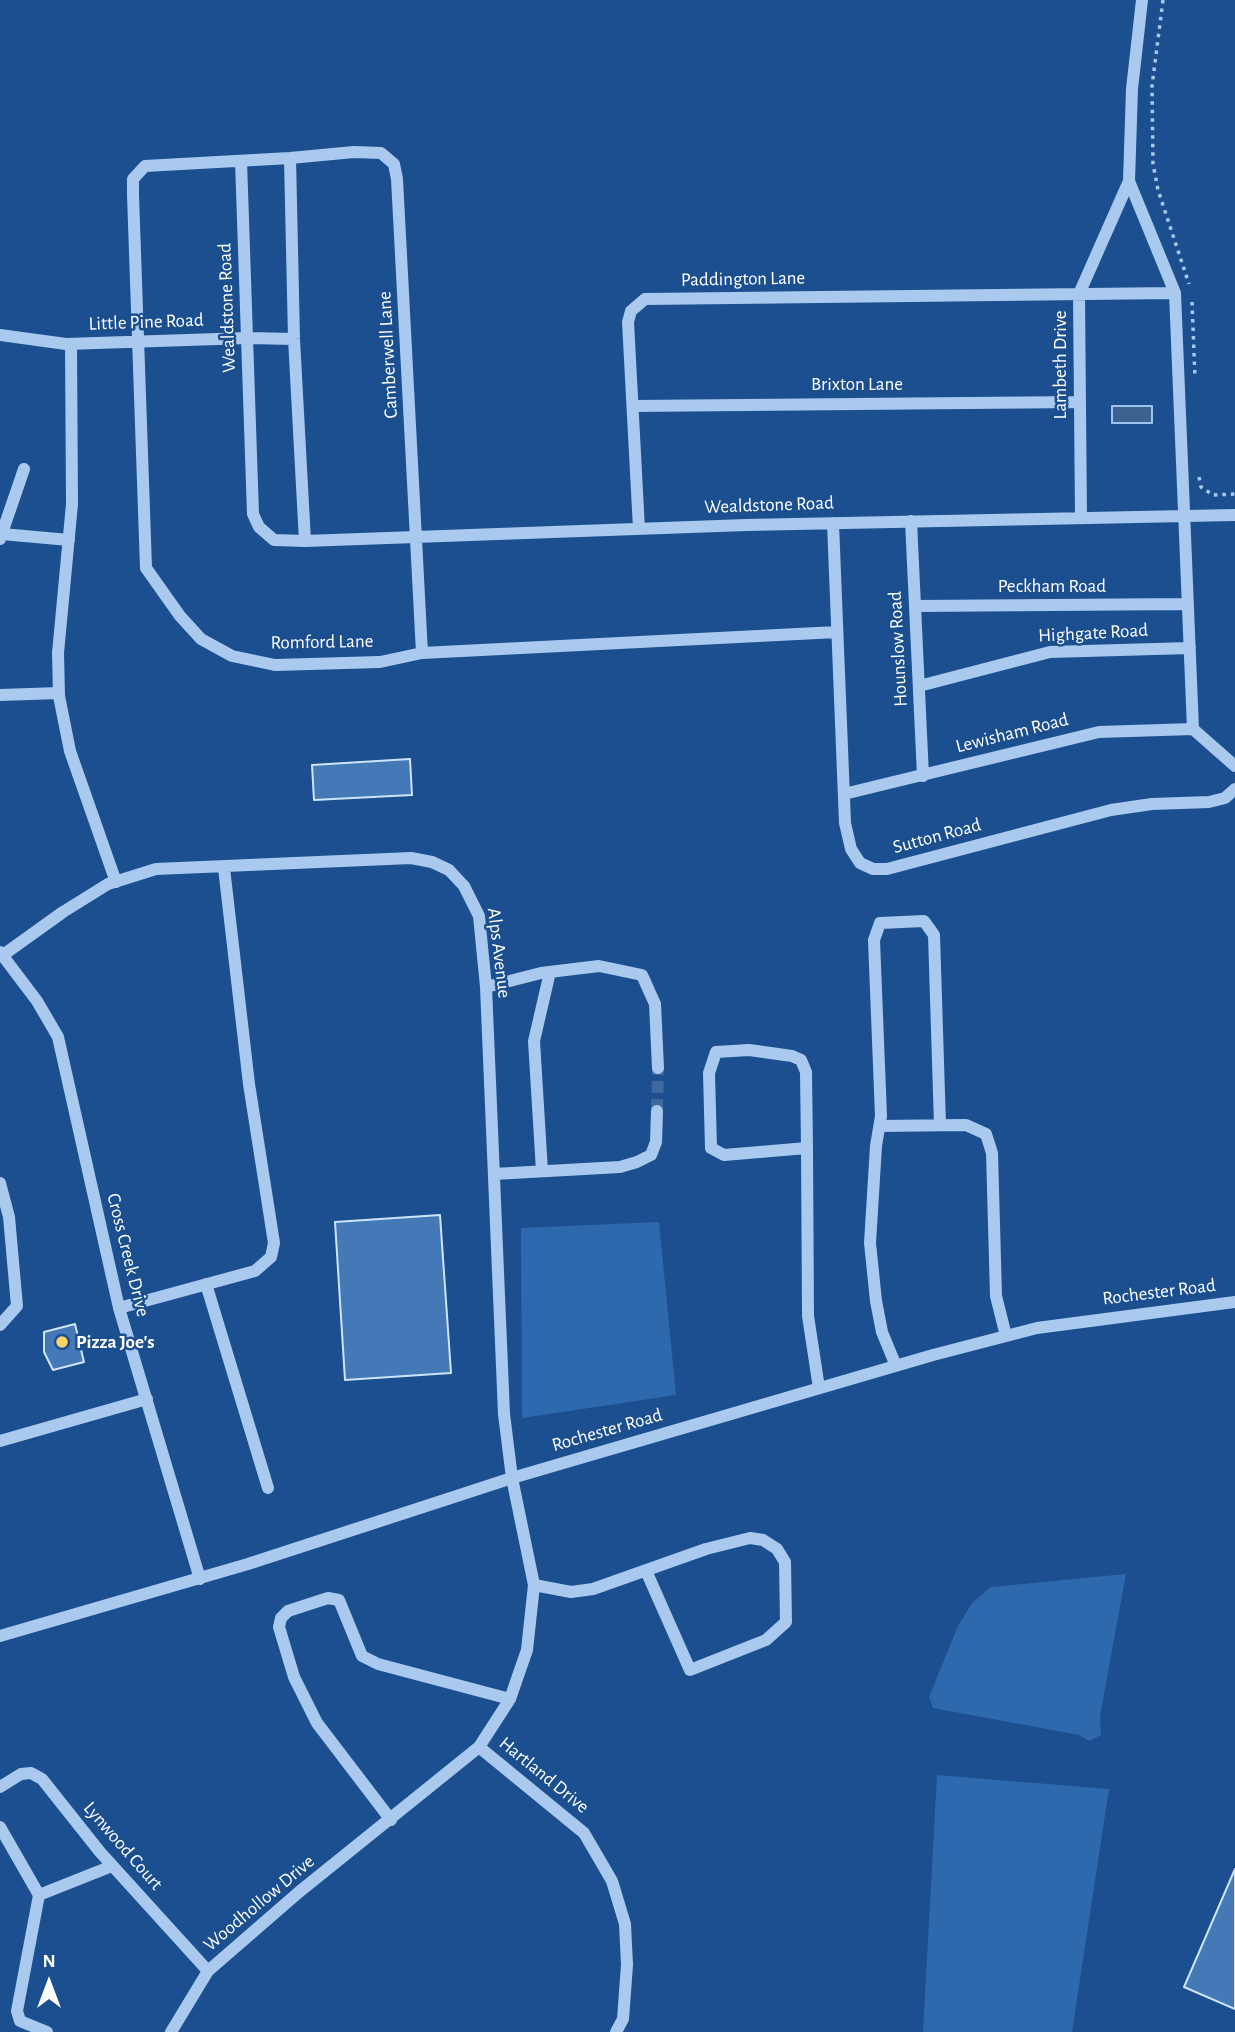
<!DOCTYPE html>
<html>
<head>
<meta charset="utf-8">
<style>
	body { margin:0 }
	#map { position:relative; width:1235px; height:2032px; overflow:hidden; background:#1b4f8f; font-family:"Alegreya Sans",sans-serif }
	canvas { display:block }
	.north { position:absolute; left:14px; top:1948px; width:70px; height:70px; -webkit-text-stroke:5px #1b4f8f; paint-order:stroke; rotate:0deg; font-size:19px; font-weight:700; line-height:28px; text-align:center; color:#fff }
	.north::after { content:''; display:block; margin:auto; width:24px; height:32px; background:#fff; clip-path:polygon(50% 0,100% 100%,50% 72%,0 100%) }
</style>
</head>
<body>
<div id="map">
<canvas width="1235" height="2032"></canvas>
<div class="north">N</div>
</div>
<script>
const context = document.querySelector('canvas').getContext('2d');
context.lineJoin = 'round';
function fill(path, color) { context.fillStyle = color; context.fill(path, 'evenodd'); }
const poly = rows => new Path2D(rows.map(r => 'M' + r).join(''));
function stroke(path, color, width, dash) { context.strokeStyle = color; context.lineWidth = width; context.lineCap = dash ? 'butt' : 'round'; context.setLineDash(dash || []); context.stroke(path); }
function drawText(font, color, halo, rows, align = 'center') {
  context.font = font + ' "Alegreya Sans",sans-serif'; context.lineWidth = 5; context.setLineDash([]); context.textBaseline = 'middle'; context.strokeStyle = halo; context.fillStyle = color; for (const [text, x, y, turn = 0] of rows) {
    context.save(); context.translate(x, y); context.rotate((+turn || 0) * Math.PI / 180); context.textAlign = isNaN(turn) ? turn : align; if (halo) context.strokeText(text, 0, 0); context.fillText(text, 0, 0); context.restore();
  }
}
fill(poly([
	[659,1222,676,1395,522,1418,521,1228],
	[1126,1574,1100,1716,1101,1735,1090,1741,1079,1735,933,1708,929,1697,958,1626,972,1603,991,1587],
	[937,1775,1109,1789,1072,2032,923,2032]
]), '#2e69ad');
const water = poly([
	[1112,406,1152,406,1152,423,1112,423,1112,406]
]);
fill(water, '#3c6290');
stroke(water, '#9cc4f0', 2);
const building = poly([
	[410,759,412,795,314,800,312,765,410,759],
	[440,1215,451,1373,345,1380,335,1222,440,1215],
	[75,1324,84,1362,53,1370,44,1352,44,1332,75,1324],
	[1235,1869,1235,2009,1184,1987,1235,1869]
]);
fill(building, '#4478b7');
stroke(building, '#cfe3fa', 2);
stroke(poly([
	[657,1111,658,1068]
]), '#3d69a0', 12, [12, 6]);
stroke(poly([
	[1163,0,1152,86,1153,164,1158,190,1189,284],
	[1192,302,1195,378],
	[1199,477,1201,487,1213,495,1235,494]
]), '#a9c9ee', 3.5, [3.5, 5]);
stroke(poly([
	[1142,0,1132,89,1129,181,1175,293,1193,729],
	[290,158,294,339,305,541],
	[241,161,253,514,259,527,274,540,305,541,746,525,1235,515],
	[0,335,66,344,248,338,294,339],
	[71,344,72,504,58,653,59,696,70,751,116,882],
	[633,406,1080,402],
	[1081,518,1079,294,1129,181],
	[911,521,923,776],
	[833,523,845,823,851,849,860,863,873,869,887,869,1111,810,1152,804,1209,802,1225,798,1235,789],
	[639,529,628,322,631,311,645,299,1175,293],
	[2,534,69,540],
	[0,539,24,469],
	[915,606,1188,604],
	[422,653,397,179,394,164,381,153,354,152,290,158,145,166,133,179,133,195,146,568,180,616,201,639,232,656,275,665,380,662,422,653,837,632],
	[919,686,1050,652,1190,648],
	[0,695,59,693],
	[844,794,1099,732,1193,729,1235,766],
	[0,952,37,1001,58,1037,119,1308,200,1579],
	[3,955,63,912,108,884,156,869,411,858,432,862,449,870,464,886,479,916,486,987,504,1414,512,1478,534,1585,527,1650,510,1699,479,1747,299,1892,208,1971,171,2032],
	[486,987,541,973,599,966,642,975,655,1004,658,1068],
	[880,1126,966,1125,986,1134,992,1153,996,1296,1006,1336],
	[807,1148,724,1155,711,1148,709,1073,716,1052,749,1050,792,1056,801,1060,806,1072,807,1148,808,1316,819,1388],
	[542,1171,534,1041,550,972],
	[494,1174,620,1167,637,1162,651,1155,656,1142,657,1111],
	[0,1183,9,1217,17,1306,0,1325],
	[206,1284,268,1488],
	[119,1308,255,1271,271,1257,274,1243,249,1084,224,868],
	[896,1366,882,1332,876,1301,870,1243,876,1146,881,1116,874,940,880,923,924,921,934,935,940,1125],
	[0,1441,147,1399],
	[534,1585,571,1592,593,1589,706,1549,750,1538,763,1540,777,1549,785,1562,786,1622,766,1640,690,1670,647,1573],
	[0,1636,248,1564,512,1478,933,1355,1037,1328,1235,1302],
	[479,1747,584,1833,612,1881,625,1924,627,1965,623,2019,616,2032],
	[0,1787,21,1774,31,1773,42,1779,100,1852,208,1971],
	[391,1820,317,1723,294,1677,279,1627,281,1618,288,1611,328,1598,339,1600,362,1656,378,1664,510,1699],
	[0,1827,39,1895,17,2011,20,2021,47,2032],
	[39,1895,112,1866]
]), '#a9c9ee', 12);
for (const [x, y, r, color] of [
	[62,1342,7,"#ffd166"]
]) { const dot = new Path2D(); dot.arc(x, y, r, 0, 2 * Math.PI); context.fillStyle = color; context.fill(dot); stroke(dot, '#1b4f8f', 2.5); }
drawText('19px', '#fff', '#1b4f8f', [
	["Paddington Lane",743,279,-1],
	["Wealdstone Road",227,308,-92],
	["Little Pine Road",146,322,-2],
	["Camberwell Lane",388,355,-93],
	["Lambeth Drive",1060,365,-90],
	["Brixton Lane",857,384],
	["Wealdstone Road",769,505,-2],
	["Peckham Road",1052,586],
	["Highgate Road",1093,633,-3],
	["Romford Lane",322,642,-1],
	["Hounslow Road",898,649,-93],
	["Lewisham Road",1012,733,-14],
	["Sutton Road",937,836,-15],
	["Alps Avenue",499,953,83],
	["Cross Creek Drive",128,1255,76],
	["Rochester Road",1159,1292,-7],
	["Rochester Road",607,1430,-16],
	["Hartland Drive",544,1775,39],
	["Lynwood Court",123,1846,49],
	["Woodhollow Drive",259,1903,-40]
]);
drawText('bold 19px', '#fff', '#1b4f8f', [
	["Pizza Joe's",76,1342]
], 'left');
</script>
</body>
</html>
